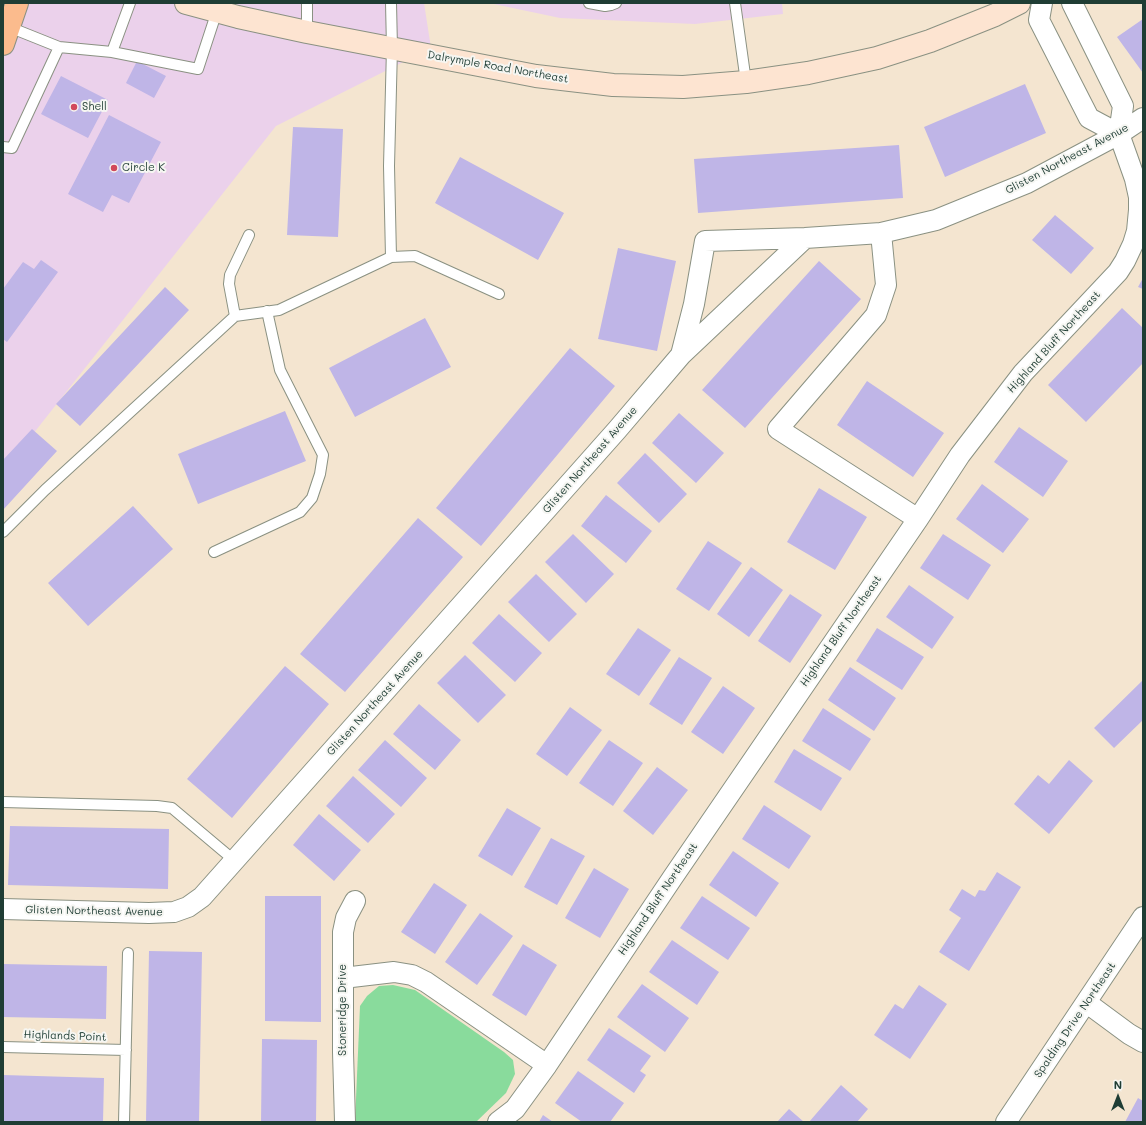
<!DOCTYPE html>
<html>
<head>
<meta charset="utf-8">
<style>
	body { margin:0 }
	#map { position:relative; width:1146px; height:1125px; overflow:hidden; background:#f4e5d0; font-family:Mali,sans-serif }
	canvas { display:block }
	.frame { position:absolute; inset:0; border:4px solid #1f3d34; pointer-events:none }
	.north { position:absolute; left:1098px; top:1077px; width:40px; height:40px; -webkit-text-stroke:3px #f6f6f2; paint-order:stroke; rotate:0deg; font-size:11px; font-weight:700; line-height:16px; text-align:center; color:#1f3d34 }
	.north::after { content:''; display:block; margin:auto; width:14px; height:18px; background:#1f3d34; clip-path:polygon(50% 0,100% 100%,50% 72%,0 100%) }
</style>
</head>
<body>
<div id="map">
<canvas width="1146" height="1125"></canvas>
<div class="frame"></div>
<div class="north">N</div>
</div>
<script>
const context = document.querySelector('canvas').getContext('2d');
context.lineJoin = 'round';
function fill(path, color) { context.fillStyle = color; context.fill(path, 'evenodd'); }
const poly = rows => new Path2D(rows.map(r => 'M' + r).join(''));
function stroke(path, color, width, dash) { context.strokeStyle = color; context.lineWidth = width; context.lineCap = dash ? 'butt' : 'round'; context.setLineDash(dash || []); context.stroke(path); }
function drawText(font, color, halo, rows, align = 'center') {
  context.font = font + ' Mali,sans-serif'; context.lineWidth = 4; context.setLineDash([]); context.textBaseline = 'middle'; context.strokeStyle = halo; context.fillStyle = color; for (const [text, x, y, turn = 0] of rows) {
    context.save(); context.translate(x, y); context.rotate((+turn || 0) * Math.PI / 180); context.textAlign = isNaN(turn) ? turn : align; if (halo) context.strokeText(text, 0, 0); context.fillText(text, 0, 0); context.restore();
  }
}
fill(poly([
	[3,3,424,3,431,48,276,126,3,472],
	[489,3,782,3,783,14,695,24,560,18]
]), '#ebd1eb');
fill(poly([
	[393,985,415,990,504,1052,513,1060,515,1074,506,1093,476,1122,355,1122,360,1006,367,996,379,986]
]), '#89db9c');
fill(poly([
	[1143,19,1143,73,1117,37],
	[137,61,166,76,154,98,126,83],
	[61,76,108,100,88,138,41,114],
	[1025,84,1046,133,945,177,924,127],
	[109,115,161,142,129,203,112,195,103,212,68,194],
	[293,127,343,129,338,237,287,235],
	[899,145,903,198,698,213,694,159],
	[460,157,564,213,538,260,435,203],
	[1055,215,1094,248,1071,274,1032,240],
	[618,248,676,261,657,351,598,339],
	[41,260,58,272,7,342,3,339,3,289,23,262,34,269],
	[819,261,861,299,745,428,702,390],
	[1143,278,1143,289,1138,287],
	[165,287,189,310,80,426,56,404],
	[1122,308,1143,328,1143,363,1086,422,1048,385],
	[425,318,451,367,355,417,329,368],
	[570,348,615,386,481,546,436,508],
	[867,381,944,433,913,477,837,425],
	[285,411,306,461,198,504,178,454],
	[679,413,724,453,696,483,652,443],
	[1019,427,1068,461,1043,497,994,462],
	[32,429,57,451,3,510,3,460],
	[645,453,687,494,659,523,617,483],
	[982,484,1029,519,1003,553,956,519],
	[819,488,867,517,835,570,787,542],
	[606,495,652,531,626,563,581,526],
	[133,506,173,549,88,626,48,583],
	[418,518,463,557,345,692,300,654],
	[573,534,614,574,586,603,545,562],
	[943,534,991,565,968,600,920,568],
	[708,541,742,563,709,611,676,589],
	[751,567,783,590,749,637,717,614],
	[536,574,577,614,549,642,508,602],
	[909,585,954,617,932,649,886,617],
	[790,594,822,615,790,663,758,641],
	[499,614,542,653,515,682,472,643],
	[638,628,671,650,639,696,606,674],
	[877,628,924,657,902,690,856,661],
	[465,655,506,695,478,723,437,683],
	[679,657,712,678,682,725,649,704],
	[285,666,329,704,232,818,187,779],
	[850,667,896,698,874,731,828,700],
	[1143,680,1143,720,1114,748,1094,728],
	[723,686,755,708,723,754,691,732],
	[419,704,461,740,435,770,393,734],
	[570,707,602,730,567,776,536,754],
	[823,708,871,739,850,771,802,741],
	[385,740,427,778,401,807,358,770],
	[609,740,643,763,613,806,579,783],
	[794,749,842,778,821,811,774,782],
	[1069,760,1093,781,1049,834,1014,804,1038,775,1049,784],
	[657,767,688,790,653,835,623,811],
	[353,776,395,814,368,843,326,806],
	[764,805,811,836,789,869,742,839],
	[507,808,541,828,512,876,478,856],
	[319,814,361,850,334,881,293,845],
	[10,826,169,829,168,889,8,885],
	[551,838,585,856,557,905,524,887],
	[733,851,779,883,756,917,709,885],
	[594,868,629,889,600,938,565,918],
	[997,872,1021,887,969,971,939,952,961,918,949,910,962,889,975,897,979,890,985,891],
	[434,883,467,905,435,954,401,932],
	[265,896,321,896,321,1022,265,1021],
	[702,896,750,928,728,960,680,928],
	[480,913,513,936,477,985,445,962],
	[672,940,719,972,697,1005,649,972],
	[523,944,557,965,526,1016,492,995],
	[149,951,202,952,199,1122,146,1122],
	[3,964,107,966,106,1019,3,1017],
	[642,984,689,1018,665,1052,617,1017],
	[919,985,947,1004,910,1059,874,1035,895,1004,903,1009],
	[609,1028,651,1056,640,1071,646,1075,634,1093,587,1060],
	[262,1039,317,1040,316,1122,261,1122],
	[578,1071,624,1103,610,1122,582,1122,555,1103],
	[3,1075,104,1078,103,1122,3,1122],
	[841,1085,868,1109,857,1122,809,1122],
	[1138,1098,1143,1101,1143,1122,1125,1122],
	[789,1109,804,1122,777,1122],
	[543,1115,553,1122,539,1122]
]), '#bfb5e7');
const lane = poly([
	[589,3,605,6,611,5,616,3],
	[735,3,746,82],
	[307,32,307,3],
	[59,47,112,52,130,3],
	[112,52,198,69,217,11],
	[3,147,12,148,59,47,9,27],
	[391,257,415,256,499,294],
	[235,316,229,284,230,275,249,235],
	[3,532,45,490,235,316,279,310,391,257,389,166,392,48,391,3],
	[214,552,300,512,312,498,320,474,323,455,280,370,267,311],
	[3,802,157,806,172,808,235,861],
	[3,1047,126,1050],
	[124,1122,128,953]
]);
const street = poly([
	[1042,3,1039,20,1089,118,1119,134],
	[881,233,886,285,876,315,778,429,918,519],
	[681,355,694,304,705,241,805,238,881,233,936,220,1027,183,1119,134,1143,118],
	[3,909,149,913,174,912,188,907,202,897,617,430,681,355,805,238],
	[343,978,394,972,412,975,426,982,547,1065],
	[1087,1003,1129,1034,1143,1042],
	[345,1122,343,1052,343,932,346,918,355,901],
	[498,1122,515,1109,547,1065,673,877,918,519,960,455,1023,373,1118,272,1125,261,1133,244,1137,231,1139,210,1139,197,1135,179,1119,134,1123,106,1072,3],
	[1006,1122,1143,917]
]);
const secondary = poly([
	[186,3,238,17,307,32,536,76,613,85,683,87,746,82,808,73,877,58,930,41,995,15,1019,3]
]);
const primary = poly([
	[3,44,17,3]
]);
stroke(lane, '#8a9182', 12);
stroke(street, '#8a9182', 22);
stroke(secondary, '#8a9182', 24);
stroke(primary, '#8a9182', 24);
stroke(lane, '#fff', 10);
stroke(street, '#fff', 20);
stroke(secondary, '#fde4d1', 22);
stroke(primary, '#fbbb8d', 22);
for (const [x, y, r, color] of [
	[74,107,4,"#d1495b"],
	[114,168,4,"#d1495b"]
]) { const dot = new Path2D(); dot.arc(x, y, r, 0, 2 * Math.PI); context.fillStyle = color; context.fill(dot); stroke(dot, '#f6f6f2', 1.5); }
drawText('11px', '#1f3d34', '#f6f6f2', [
	["Dalrymple Road Northeast",498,67,10],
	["Glisten Northeast Avenue",1067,159,-28],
	["Highland Bluff Northeast",1054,342,-48],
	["Glisten Northeast Avenue",590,460,-49],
	["Highland Bluff Northeast",841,631,-55],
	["Glisten Northeast Avenue",375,703,-48],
	["Highland Bluff Northeast",658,899,-56],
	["Glisten Northeast Avenue",94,911,1],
	["Stoneridge Drive",343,1010,-90],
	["Spalding Drive Northeast",1075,1020,-56],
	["Highlands Point",65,1036,2]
]);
drawText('11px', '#1f3d34', '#f6f6f2', [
	["Shell",82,107],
	["Circle K",122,168]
], 'left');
</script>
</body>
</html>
